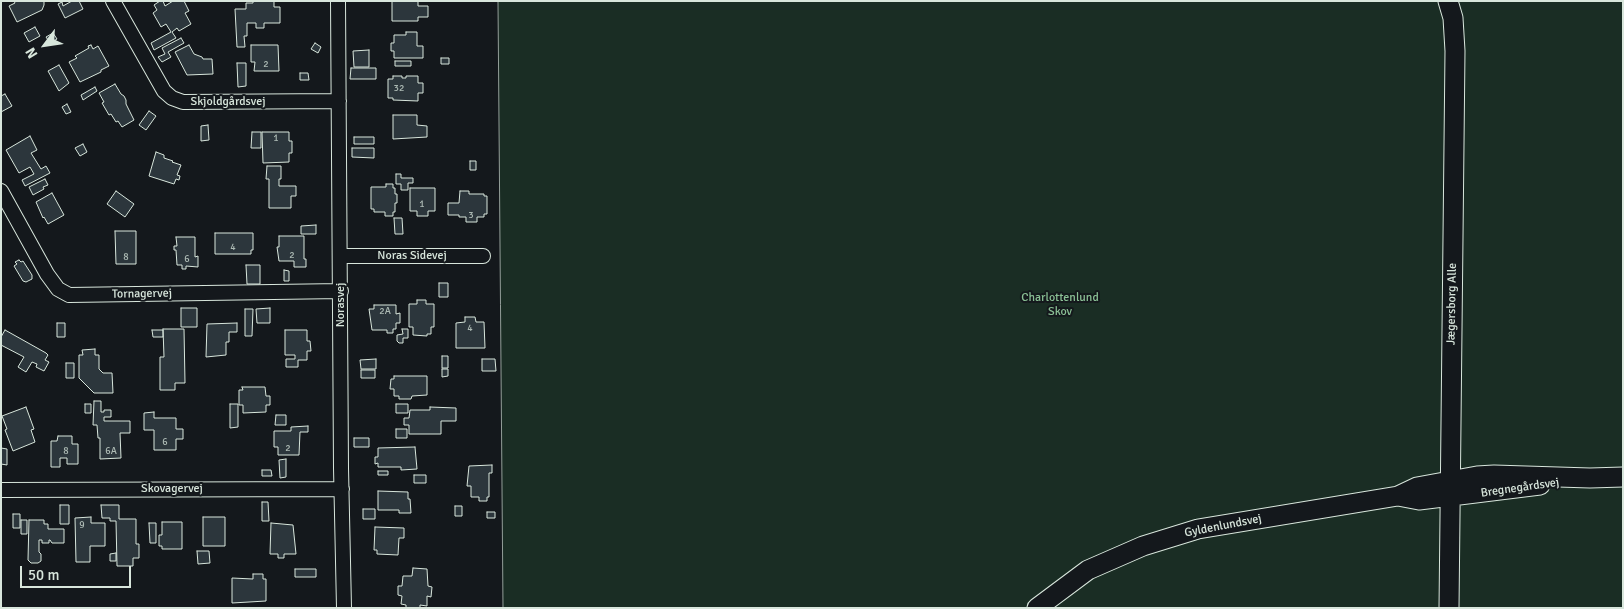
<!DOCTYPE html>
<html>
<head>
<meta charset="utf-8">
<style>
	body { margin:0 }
	#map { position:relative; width:1624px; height:609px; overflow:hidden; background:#14181c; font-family:Signika,sans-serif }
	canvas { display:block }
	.frame { position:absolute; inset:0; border:2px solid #d8e6dc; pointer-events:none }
	.north { position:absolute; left:20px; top:20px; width:50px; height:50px; -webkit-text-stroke:4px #14181c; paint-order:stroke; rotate:239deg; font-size:14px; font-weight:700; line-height:20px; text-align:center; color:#d8e6dc }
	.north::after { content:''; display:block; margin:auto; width:18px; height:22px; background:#d8e6dc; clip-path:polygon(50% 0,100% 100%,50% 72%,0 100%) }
	.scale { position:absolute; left:20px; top:566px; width:111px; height:22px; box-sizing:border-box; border:2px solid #d8e6dc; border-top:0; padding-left:6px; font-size:15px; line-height:18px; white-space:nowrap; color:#d8e6dc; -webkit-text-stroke:4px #14181c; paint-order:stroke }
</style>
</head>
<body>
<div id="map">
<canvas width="1624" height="609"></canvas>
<div class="frame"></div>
<div class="north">N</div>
<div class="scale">50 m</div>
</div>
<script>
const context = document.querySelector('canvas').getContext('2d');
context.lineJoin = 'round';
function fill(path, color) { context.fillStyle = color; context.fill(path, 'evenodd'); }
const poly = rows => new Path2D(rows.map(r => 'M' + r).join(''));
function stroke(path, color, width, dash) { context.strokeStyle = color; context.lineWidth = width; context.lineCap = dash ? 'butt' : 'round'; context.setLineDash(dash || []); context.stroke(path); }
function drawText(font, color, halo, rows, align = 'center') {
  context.font = font + ' Signika,sans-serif'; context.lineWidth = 4; context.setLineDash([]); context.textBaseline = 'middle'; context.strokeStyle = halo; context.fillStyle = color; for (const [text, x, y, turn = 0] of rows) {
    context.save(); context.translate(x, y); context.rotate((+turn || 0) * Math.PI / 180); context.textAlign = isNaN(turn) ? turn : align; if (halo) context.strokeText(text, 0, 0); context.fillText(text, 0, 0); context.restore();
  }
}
const green = poly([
	[498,1,1623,1,1623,608,503,608,498,1]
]);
fill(green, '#1a2d24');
stroke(green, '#939e99', 1);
const building = poly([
	[14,1,44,1,44,5,42,10,17,22,9,6,15,3,14,1],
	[72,1,79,1,83,9,65,18,58,4,62,2,63,6,72,1],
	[160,1,163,1,165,6,173,1,184,1,189,11,185,13,191,24,179,31,177,28,172,32,176,38,154,50,151,43,171,32,166,24,161,27,153,13,157,10,154,5,160,1],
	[253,1,274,1,274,7,280,7,280,23,264,23,264,28,256,28,256,23,247,23,247,36,244,36,245,47,237,47,235,9,246,9,246,3,253,3,253,1],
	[392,1,418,1,418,6,428,6,428,17,418,17,418,21,392,21,392,1],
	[35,27,40,36,29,42,24,33,35,27],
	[406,32,417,32,417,46,423,46,423,58,394,58,394,51,391,51,391,43,394,43,394,35,406,35,406,32],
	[53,33,57,39,50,43,46,37,53,33],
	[181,38,184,43,168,52,171,57,162,62,158,57,165,54,162,48,181,38],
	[315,43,321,47,318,53,311,49,315,43],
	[91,45,93,49,98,46,109,66,101,70,101,72,80,82,69,62,77,58,75,56,89,48,88,46,91,45],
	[189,45,194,54,202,57,203,59,212,59,213,74,187,75,175,52,189,45],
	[251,45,278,45,279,71,254,71,255,62,251,62,251,45],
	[369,50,369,67,354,67,353,51,369,50],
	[441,58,449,58,449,64,441,64,441,58],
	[395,61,411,61,411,66,395,66,395,61],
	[237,63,246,63,246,86,238,87,237,63],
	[59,65,69,83,59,91,48,71,59,65],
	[351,68,376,68,376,79,350,79,351,68],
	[300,73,308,73,309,80,300,80,300,73],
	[393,76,402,76,402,78,406,78,406,76,418,76,418,83,423,83,423,93,418,93,418,101,393,100,393,98,388,98,388,79,393,79,393,76],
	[115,84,121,94,124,96,126,100,126,104,134,120,122,127,118,121,116,122,111,114,109,115,102,103,104,102,99,93,115,84],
	[95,87,97,91,83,100,81,95,95,87],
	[5,94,12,106,1,112,1,96,5,94],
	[67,104,71,112,66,114,62,107,67,104],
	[149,111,156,116,146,130,139,125,149,111],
	[393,115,417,115,417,125,427,126,427,137,393,139,393,115],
	[208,125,209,140,201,141,201,126,208,125],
	[252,132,261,132,261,148,251,148,252,132],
	[262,132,289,132,289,141,292,141,292,153,289,153,289,162,263,163,262,132],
	[30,136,37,150,31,153,41,169,46,166,50,173,25,186,22,180,34,174,30,167,19,173,6,150,30,136],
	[354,137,374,137,374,144,354,144,354,137],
	[83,144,87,152,80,156,75,148,83,144],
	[352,148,374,148,374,158,352,157,352,148],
	[156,152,164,155,164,158,173,161,172,162,181,165,177,175,180,176,179,180,176,179,174,184,149,176,156,152],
	[470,161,476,161,476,170,470,170,470,161],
	[267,166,281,166,281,179,279,179,279,186,296,186,296,196,291,196,291,208,269,208,269,179,266,179,267,166],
	[396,174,401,174,401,178,413,178,413,183,408,183,408,190,401,190,401,184,396,184,396,174],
	[45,179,48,185,43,187,44,189,33,195,29,187,45,179],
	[386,184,393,184,393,188,395,188,395,194,397,194,397,203,395,203,395,212,393,212,393,216,385,216,385,212,374,212,374,209,371,209,371,187,386,187,386,184],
	[410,188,435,188,435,211,428,211,428,216,417,216,417,211,410,211,410,188],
	[116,191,134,204,125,217,107,204,116,191],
	[460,191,469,191,469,194,484,194,484,196,487,196,487,214,484,214,484,217,477,217,477,222,466,222,466,217,459,217,459,215,448,215,448,203,459,203,460,191],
	[52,193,64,215,48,224,44,217,43,218,36,202,52,193],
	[394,218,402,218,403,234,395,234,394,218],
	[316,225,316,234,301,234,301,226,316,225],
	[115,231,136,231,136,264,116,264,115,231],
	[215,233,253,233,253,250,251,250,251,254,215,254,215,233],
	[279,236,304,236,304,259,306,259,306,267,294,267,294,261,279,261,277,247,279,247,279,236],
	[176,237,195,237,195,257,198,256,198,267,186,266,186,269,182,269,182,265,177,265,176,250,174,250,174,246,177,246,176,237],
	[19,260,21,262,23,261,32,275,32,279,26,282,23,281,14,266,17,264,15,262,19,260],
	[246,265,260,265,260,284,247,284,246,265],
	[284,270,289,271,289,281,284,281,284,270],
	[439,283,448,283,448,297,439,297,439,283],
	[417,300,426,300,426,304,434,304,434,327,431,327,431,334,427,334,427,336,413,335,413,327,409,327,409,304,417,304,417,300],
	[374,305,396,305,396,314,400,313,400,323,396,323,396,329,393,329,393,333,387,333,387,330,372,330,369,309,374,309,374,305],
	[181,308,197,308,197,327,181,327,181,308],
	[270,308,270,323,257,323,256,309,270,308],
	[245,309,253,309,252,336,245,336,245,309],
	[465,317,475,317,476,322,484,322,485,348,456,348,456,323,465,322,465,317],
	[57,323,65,323,65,337,57,337,57,323],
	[237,323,237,332,229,332,229,342,226,342,226,355,206,357,207,324,237,323],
	[163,329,184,329,185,383,175,383,175,390,160,390,160,357,164,357,163,329],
	[402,329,408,329,408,338,403,338,403,343,399,343,397,341,397,335,403,334,402,329],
	[5,330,46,353,48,355,45,360,49,362,44,371,36,367,37,364,32,362,26,372,18,367,24,357,1,345,1,337,5,330],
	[152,330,163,330,163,337,153,337,152,330],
	[285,330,307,330,307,341,310,341,311,351,307,351,307,360,298,360,298,367,286,367,286,359,295,359,295,355,285,355,285,330],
	[95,349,95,355,99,355,99,369,103,373,112,373,113,393,94,393,79,378,79,355,83,355,82,350,95,349],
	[442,356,448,356,448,368,442,368,442,356],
	[376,359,376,369,361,369,360,360,376,359],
	[482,359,495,359,496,371,482,371,482,359],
	[66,363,74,363,74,378,66,378,66,363],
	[442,369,448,369,448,376,442,377,442,369],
	[361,370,375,370,375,378,361,378,361,370],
	[394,376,427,376,427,395,412,396,411,399,399,399,399,396,394,396,394,389,390,389,391,379,394,379,394,376],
	[242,387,265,387,266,396,270,396,270,405,266,405,266,412,243,413,243,405,239,405,239,390,243,390,242,387],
	[94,401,101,401,101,412,104,412,104,410,111,410,111,417,104,417,104,421,130,421,130,433,120,433,121,458,100,459,100,438,98,438,97,425,93,425,94,401],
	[85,404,91,404,91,413,85,413,85,404],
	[230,404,238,404,238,427,230,428,230,404],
	[396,404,408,404,408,413,396,413,396,404],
	[26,407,34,429,31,430,35,442,13,451,5,430,7,429,2,416,26,407],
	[430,407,456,408,456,421,441,421,441,434,409,434,409,425,404,425,404,418,409,418,410,410,430,410,430,407],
	[154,412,154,418,176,418,176,429,183,429,183,439,176,439,176,450,154,450,154,430,144,430,144,413,154,412],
	[276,415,286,415,286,425,275,425,276,415],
	[308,426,308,432,300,432,299,455,278,455,278,447,274,447,274,431,291,431,291,427,308,426],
	[396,429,407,429,407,438,396,438,396,429],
	[58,436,72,436,72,444,78,444,78,464,67,464,67,458,60,458,60,467,51,467,51,441,57,441,58,436],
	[354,438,369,438,369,447,354,447,354,438],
	[415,447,417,469,401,470,401,467,378,467,378,463,375,464,375,457,378,457,378,448,415,447],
	[1,448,7,449,7,465,1,464,1,448],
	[286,459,286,477,280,478,279,460,286,459],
	[492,465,492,473,489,473,489,497,487,497,487,501,479,501,479,497,471,497,471,486,467,486,469,466,492,465],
	[262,470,271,470,272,476,262,476,262,470],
	[378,471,388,471,388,475,378,475,378,471],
	[414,475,426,475,426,483,414,483,414,475],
	[378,491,408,492,408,499,410,499,411,513,399,513,399,510,378,510,378,491],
	[262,502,268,502,269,521,262,521,262,502],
	[60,505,69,505,69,524,60,524,60,505],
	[101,505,119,505,119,519,136,519,136,544,139,544,139,558,133,558,133,566,117,566,116,521,110,521,110,518,102,518,101,505],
	[455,506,462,506,462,516,455,516,455,506],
	[363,509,375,509,375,519,363,519,363,509],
	[487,512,495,512,495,518,487,518,487,512],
	[13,514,20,514,20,528,13,528,13,514],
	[91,517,91,523,105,523,105,546,90,546,90,562,76,562,75,518,91,517],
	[203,517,225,517,225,546,203,546,203,517],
	[21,520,27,520,27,534,21,534,21,520],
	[29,520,44,520,44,524,48,524,48,529,64,529,64,543,52,543,50,540,49,540,49,543,42,543,42,540,39,540,39,552,41,554,41,561,38,563,31,563,28,560,29,520],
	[162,522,182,522,182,549,162,549,162,546,159,546,159,535,162,535,162,522],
	[149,523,156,523,156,543,150,543,149,523],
	[271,523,293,525,296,554,284,554,284,558,278,558,278,554,270,554,271,523],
	[375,527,404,528,404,538,399,538,398,555,377,554,377,550,374,550,375,527],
	[197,551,209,551,210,563,198,564,197,551],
	[116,553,116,561,110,561,110,554,116,553],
	[413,568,427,569,428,586,432,587,431,597,427,596,427,606,420,605,420,608,406,608,406,605,401,604,402,596,398,595,398,586,402,586,403,576,412,576,413,568],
	[295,569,316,569,316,577,295,577,295,569],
	[253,574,263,574,263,579,266,579,266,601,232,603,232,578,253,579,253,574]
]);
fill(building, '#2c363c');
stroke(building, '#d8e6dc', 1);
const street = poly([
	[113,1,164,91,172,98,183,102,339,101],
	[338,1,341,468,344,608],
	[1,191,47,274,58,289,69,295,341,291],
	[340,256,483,256],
	[1,490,342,489]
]);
const secondary = poly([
	[1448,1,1453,18,1455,51,1449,608],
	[1398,496,1419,500,1540,485],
	[1037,608,1088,570,1143,546,1198,529,1398,496,1417,487,1477,476,1494,475,1590,478,1623,477]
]);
stroke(street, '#d8e6dc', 16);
stroke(secondary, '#d8e6dc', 21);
stroke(street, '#14181c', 14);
stroke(secondary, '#14181c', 19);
drawText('10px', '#adbab4', null, [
	["2",266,64],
	["32",399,88],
	["1",276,138],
	["1",422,204],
	["3",471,215],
	["4",233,247],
	["2",292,255],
	["8",126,257],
	["6",187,259],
	["2A",385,311],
	["4",470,328],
	["6",165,442],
	["2",288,448],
	["8",66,451],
	["6A",111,451],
	["9",82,525]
]);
drawText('12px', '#d8e6dc', '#14181c', [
	["Skjoldgårdsvej",228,102],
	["Noras Sidevej",412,256],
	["Tornagervej",142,294,-1],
	["Jægersborg Alle",1452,304,-89],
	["Norasvej",341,305,-90],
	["Bregnegårdsvej",1520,488,-8],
	["Skovagervej",172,489],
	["Gyldenlundsvej",1223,526,-11]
]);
drawText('12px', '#8ac095', '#14181c', [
	["Charlottenlund",1060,298],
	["Skov",1060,312]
]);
</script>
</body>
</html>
